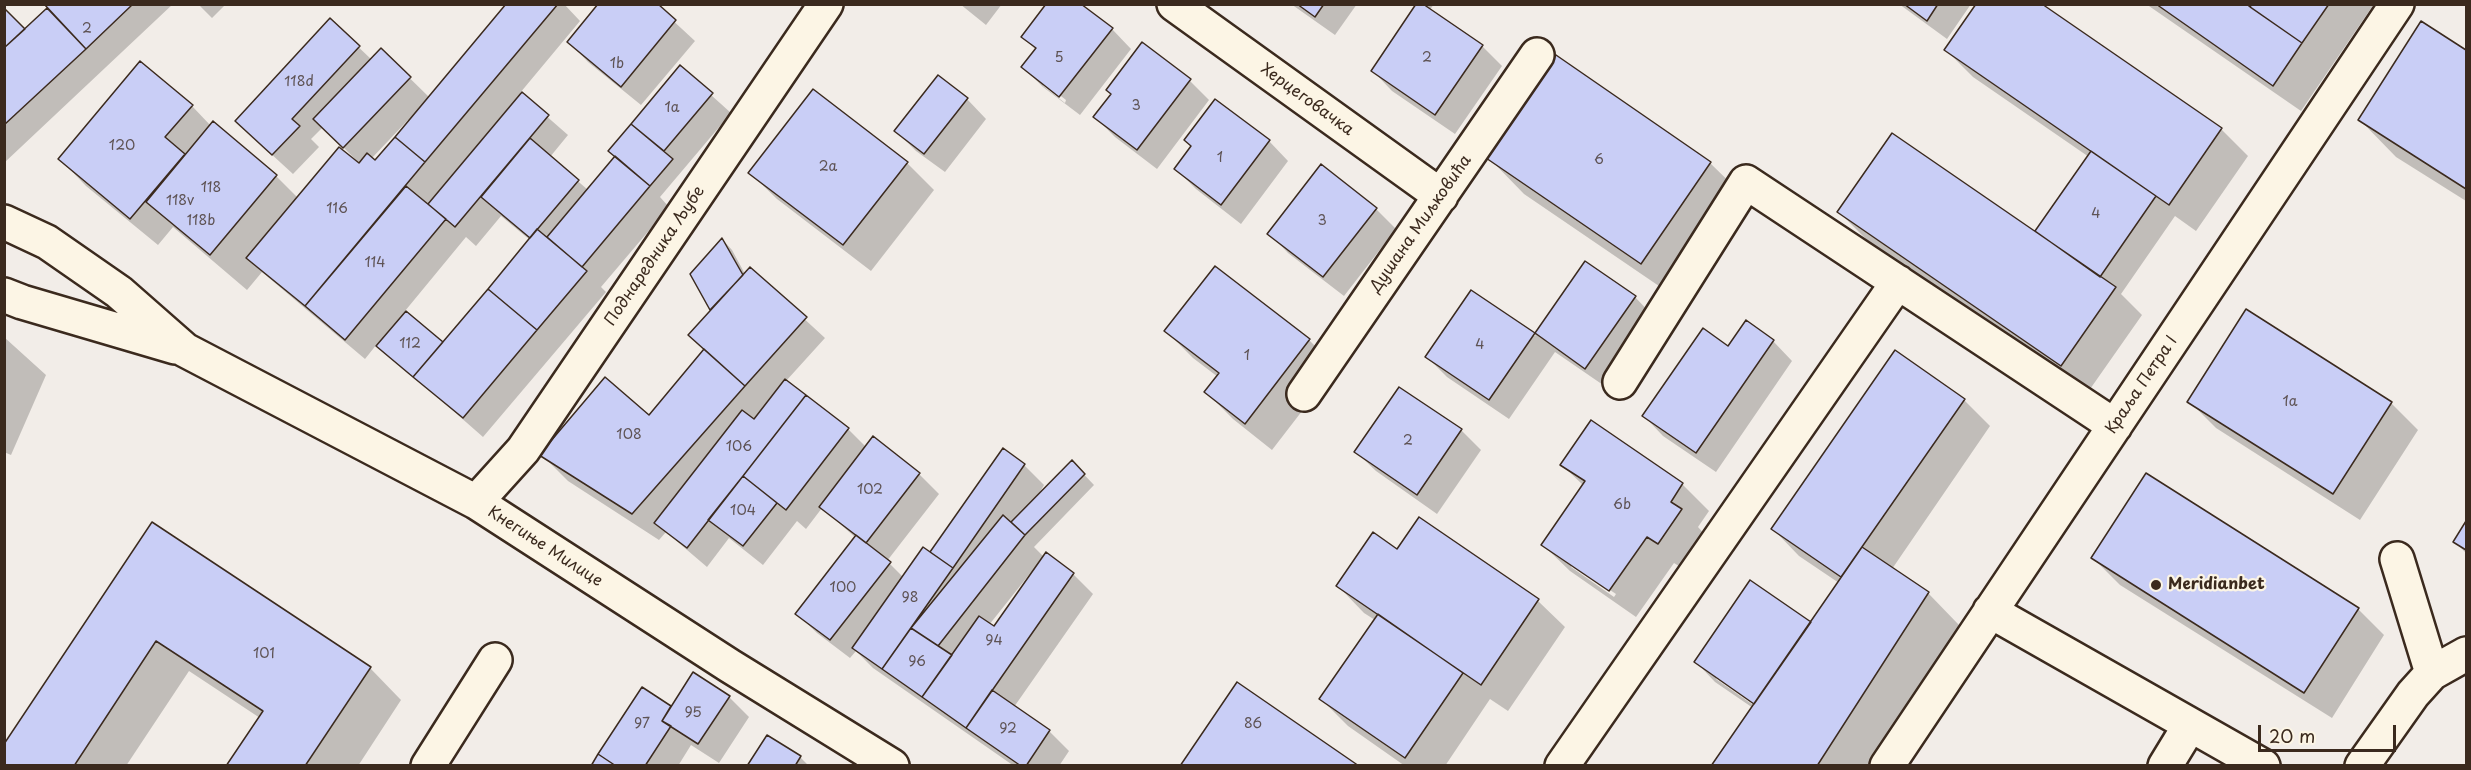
<!DOCTYPE html>
<html>
<head>
<meta charset="utf-8">
<style>
	body { margin:0 }
	#map { position:relative; width:2471px; height:770px; overflow:hidden; background:#f2ede8; font-family:"Playpen Sans",sans-serif }
	canvas { display:block }
	.frame { position:absolute; inset:0; border:6px solid #3b2a1e; pointer-events:none }
	.scale { position:absolute; left:2258px; top:725px; width:138px; height:27px; box-sizing:border-box; border:3px solid #3b2a1e; border-top:0; padding-left:8px; font-size:18px; line-height:21px; white-space:nowrap; color:#3b2a1e; -webkit-text-stroke:4px #fcf5e5; paint-order:stroke }
</style>
</head>
<body>
<div id="map">
<canvas width="2471" height="770"></canvas>
<div class="frame"></div>
<div class="scale">20 m</div>
</div>
<script>
const context = document.querySelector('canvas').getContext('2d');
context.lineJoin = 'round';
function fill(path, color) { context.fillStyle = color; context.fill(path, 'evenodd'); }
const poly = rows => new Path2D(rows.map(r => 'M' + r).join(''));
function stroke(path, color, width, dash) { context.strokeStyle = color; context.lineWidth = width; context.lineCap = dash ? 'butt' : 'round'; context.setLineDash(dash || []); context.stroke(path); }
function drawText(font, color, halo, rows, align = 'center') {
  context.font = font + ' "Playpen Sans",sans-serif'; context.lineWidth = 4.5; context.setLineDash([]); context.textBaseline = 'middle'; context.strokeStyle = halo; context.fillStyle = color; for (const [text, x, y, turn = 0] of rows) {
    context.save(); context.translate(x, y); context.rotate((+turn || 0) * Math.PI / 180); context.textAlign = isNaN(turn) ? turn : align; if (halo) context.strokeText(text, 0, 0); context.fillText(text, 0, 0); context.restore();
  }
}
fill(poly([
	[46,4,173,4,4,163,4,9,25,31,49,8],
	[198,4,226,4,212,18],
	[508,4,564,4,580,21,520,93,568,135,550,157,588,190,616,157,610,151,680,67,731,113,660,197,669,207,601,287,606,292,483,437,377,344,365,359,262,272,247,290,173,227,158,245,86,186,60,159,192,106,211,126,213,123,276,176,298,198,360,164,323,127,311,139,319,147,293,174,257,141,330,20,372,60,381,50,430,98],
	[408,120,410,122,376,162,371,159],
	[501,216,530,240,443,344,405,311,466,237,476,246],
	[655,4,695,41,641,105,588,62,569,42],
	[960,4,1002,4,986,25],
	[1291,4,1357,4,1335,35],
	[1418,4,1434,4,1429,11,1482,46,1502,66,1455,134,1392,91,1373,71],
	[1899,4,1971,4,1947,39],
	[2146,4,2243,4,2250,9,2253,4,2374,4,2301,111],
	[2421,23,2466,52,2466,201,2396,157,2360,120],
	[1112,29,1131,49,1080,115,1043,87,1023,67,1036,50,1023,37],
	[1043,82,1066,100,1065,103,1043,86],
	[1946,50,2221,129,2248,156,2196,231,2175,216,2121,294,2142,315,2088,392,1866,239,1839,212,2042,236,2089,157,1973,77],
	[1557,57,1710,163,1747,199,1678,299,1524,194,1488,157],
	[1190,81,1209,100,1157,169,1115,137,1095,117],
	[813,92,907,163,934,190,871,271,777,199,750,173],
	[967,99,986,119,945,172,916,151,896,131],
	[1269,141,1288,161,1241,224,1196,189,1176,169],
	[1321,166,1376,209,1396,229,1344,296,1288,253,1269,233],
	[723,240,732,250,745,274,750,269,825,338,786,381,848,429,867,448,874,439,919,474,939,494,887,561,903,577,1024,465,1044,485,1037,497,1072,462,1094,485,1034,547,1044,557,1073,574,1093,594,1014,707,1049,731,1069,751,1059,766,1014,766,873,668,856,651,850,658,817,633,797,614,856,538,822,508,806,529,797,521,763,565,729,538,707,567,666,532,659,540,568,481,541,454,649,417,706,350,712,311,692,274],
	[1016,525,1024,533,1022,535,1014,527],
	[1032,571,1034,572,995,628,989,625],
	[1585,263,1635,297,1654,317,1606,387,1555,352,1509,419,1447,377,1427,357,1472,292,1535,336],
	[1166,331,1309,340,1336,367,1272,450,1233,419,1206,392,1218,377,1193,358],
	[4,337,46,375,11,455,4,452],
	[1773,341,1792,361,1716,472,1663,436,1644,416,1729,348],
	[1964,400,1990,426,1892,569,1928,593,1959,625,1869,766,1713,766,1753,708,1715,682,1696,662,1811,623,1839,583,1799,556,1773,529],
	[1716,676,1761,707,1759,709,1716,679],
	[2189,401,2391,403,2418,430,2360,520,2216,428],
	[1591,422,1682,484,1709,511,1698,527,1707,537,1685,570,1674,563,1636,617,1570,571,1543,545,1584,486,1562,465],
	[1571,564,1616,594,1614,597,1571,567],
	[1461,430,1481,450,1437,514,1376,471,1356,452],
	[1419,519,1538,601,1565,627,1508,711,1490,699,1445,766,1405,766,1348,726,1321,699,1375,620,1364,613,1338,586,1397,551],
	[152,524,370,668,401,700,358,766,228,766,260,718,189,671,126,766,4,766],
	[2466,524,2466,553,2455,542],
	[2093,558,2358,609,2384,635,2332,718,2120,585],
	[642,689,672,708,729,697,749,717,719,763,691,745,678,766,593,766],
	[800,757,809,766,749,766]
]), '#0003');
const building = poly([
	[44,4,133,4,86,49,44,4],
	[506,4,558,4,425,162,395,137,506,4],
	[598,4,658,4,676,20,621,87,567,42,598,4],
	[1046,4,1081,4,1113,28,1059,97,1021,67,1036,48,1021,37,1046,4],
	[1297,4,1324,4,1315,17,1297,4],
	[1416,4,1423,4,1483,45,1435,115,1371,71,1416,4],
	[1904,4,1938,4,1927,21,1904,4],
	[1976,4,2042,4,2222,128,2169,205,1944,50,1976,4],
	[2156,4,2246,4,2302,43,2273,86,2156,4],
	[2252,4,2329,4,2302,43,2250,7,2252,4],
	[4,8,25,29,4,48,4,8],
	[47,8,86,49,4,125,4,48,47,8],
	[330,18,360,46,292,119,300,126,272,155,235,121,330,18],
	[2421,21,2466,50,2466,189,2358,120,2421,21],
	[1142,42,1191,79,1137,150,1093,117,1111,94,1106,90,1142,42],
	[381,48,411,77,343,148,313,119,381,48],
	[1556,55,1711,162,1641,264,1486,158,1556,55],
	[140,61,193,105,165,137,185,154,130,219,58,159,140,61],
	[680,65,713,93,664,151,631,124,680,65],
	[938,75,968,98,924,154,894,131,938,75],
	[813,89,908,162,843,245,748,173,813,89],
	[522,92,549,115,455,227,428,204,522,92],
	[1215,99,1270,140,1221,205,1174,169,1191,146,1184,140,1215,99],
	[213,121,277,175,210,255,146,202,213,121],
	[631,124,673,159,650,186,608,151,631,124],
	[1892,133,2116,287,2061,366,1837,212,1892,133],
	[395,137,425,162,305,306,246,258,339,147,359,163,367,153,375,160,395,137],
	[530,138,579,180,530,238,481,197,530,138],
	[2091,151,2156,196,2100,277,2035,231,2091,151],
	[615,156,650,186,582,267,547,237,615,156],
	[1321,164,1377,208,1323,277,1267,234,1321,164],
	[406,186,446,219,345,340,305,306,406,186],
	[537,229,587,271,537,330,488,289,537,229],
	[722,238,743,275,710,310,690,274,722,238],
	[1585,261,1636,296,1585,369,1535,333,1585,261],
	[1215,266,1310,339,1245,424,1204,392,1219,373,1164,331,1215,266],
	[750,267,807,317,745,386,688,335,750,267],
	[488,289,537,330,463,418,413,377,488,289],
	[1471,290,1535,333,1489,400,1425,357,1471,290],
	[2246,309,2392,402,2333,494,2187,402,2246,309],
	[406,311,443,342,413,377,376,346,406,311],
	[1746,320,1774,340,1696,453,1642,416,1703,328,1728,346,1746,320],
	[704,349,745,386,632,514,539,455,605,377,649,415,704,349],
	[1895,350,1965,399,1841,577,1771,529,1895,350],
	[785,379,806,395,687,548,654,523,742,410,754,419,785,379],
	[1399,387,1462,429,1417,495,1354,452,1399,387],
	[806,395,849,428,786,510,743,476,806,395],
	[1591,420,1683,483,1671,502,1682,509,1658,544,1647,537,1609,591,1541,545,1585,481,1560,465,1591,420],
	[873,436,920,473,866,543,819,507,873,436],
	[1003,448,1025,464,953,568,930,552,1003,448],
	[1072,460,1085,474,1025,535,1011,522,1072,460],
	[2146,473,2359,608,2304,693,2091,558,2146,473],
	[743,476,777,503,743,546,708,520,743,476],
	[1003,515,1025,535,938,646,911,628,1003,515],
	[1419,517,1539,599,1481,685,1336,586,1373,532,1397,549,1419,517],
	[2466,521,2466,550,2453,542,2466,521],
	[152,522,371,667,305,766,226,766,263,711,156,641,74,766,4,766,4,744,152,522],
	[856,535,891,562,830,640,795,614,856,535],
	[923,547,953,568,882,669,852,648,923,547],
	[1862,547,1929,592,1817,766,1711,766,1862,547],
	[1046,552,1074,573,966,728,922,697,979,616,994,626,1046,552],
	[1750,580,1811,622,1754,704,1694,662,1750,580],
	[1378,614,1463,673,1405,758,1319,699,1378,614],
	[911,628,952,655,922,697,882,669,911,628],
	[693,672,730,696,698,744,662,721,693,672],
	[1237,682,1359,766,1180,766,1237,682],
	[642,687,671,706,662,721,671,726,645,766,616,766,598,754,642,687],
	[992,690,1050,730,1026,766,1021,766,966,728,992,690],
	[767,735,801,756,795,766,747,766,767,735],
	[598,754,616,766,591,766,598,754]
]);
fill(building, '#c9cef6');
stroke(building, '#3b2a1e', 1.5);
const minor = poly([
	[1174,4,1441,196],
	[4,222,47,242,119,292,185,350,476,502,730,666,892,766],
	[4,295,22,302,175,347],
	[1620,382,1746,182,2115,426],
	[1304,394,1537,55],
	[476,502,523,450,826,4],
	[2397,559,2432,673],
	[1990,611,2263,766],
	[428,766,495,660],
	[1562,766,1898,282],
	[1887,766,2397,4],
	[2165,766,2190,725],
	[2362,766,2413,694,2432,673,2466,654]
]);
stroke(minor, '#3b2a1e', 38);
stroke(minor, '#fcf5e5', 33);
for (const [x, y, r, color] of [
	[2156,585,6,"#3b2a1e"]
]) { const dot = new Path2D(); dot.arc(x, y, r, 0, 2 * Math.PI); context.fillStyle = color; context.fill(dot); stroke(dot, '#fcf5e5', 2); }
drawText('14px', '#5e5354', null, [
	["2",87,29],
	["5",1059,58],
	["2",1427,58],
	["1b",617,64],
	["118d",299,82],
	["3",1136,106],
	["1a",672,108],
	["120",122,146],
	["1",1220,158],
	["6",1599,160],
	["2a",828,167],
	["118",211,188],
	["118v",180,201],
	["116",337,209],
	["4",2096,214],
	["118b",201,221],
	["3",1322,221],
	["114",375,263],
	["112",410,344],
	["4",1480,345],
	["1",1247,356],
	["1a",2290,402],
	["108",629,435],
	["2",1408,441],
	["106",739,447],
	["102",870,490],
	["6b",1622,505],
	["104",743,511],
	["100",843,588],
	["98",910,598],
	["94",994,641],
	["101",264,654],
	["96",917,662],
	["95",693,713],
	["97",642,724],
	["86",1253,724],
	["92",1008,729]
]);
drawText('16px', '#3b2a1e', '#fcf5e5', [
	["Херцеговачка",1307,100,36],
	["Душана Миљковића",1421,224,-55],
	["Поднаредника Љубе",655,256,-56],
	["Краља Петра I",2142,385,-56],
	["Кнегиње Милице",545,547,33]
]);
drawText('bold 16px', '#3b2a1e', '#fcf5e5', [
	["Meridianbet",2168,585]
], 'left');
</script>
</body>
</html>
